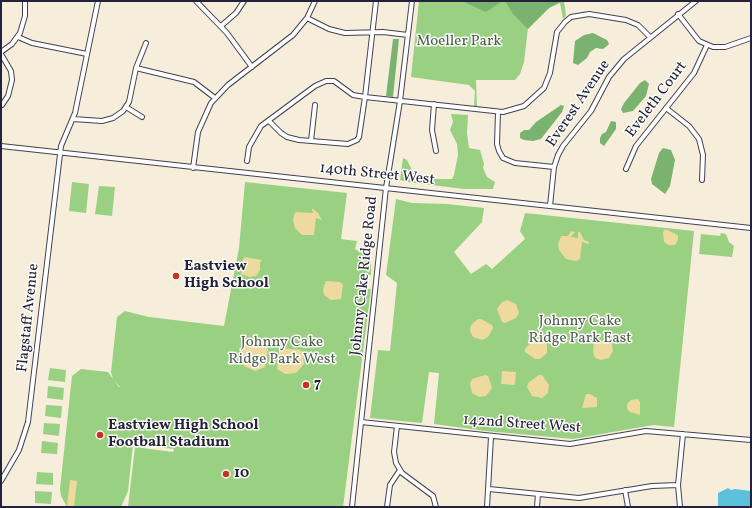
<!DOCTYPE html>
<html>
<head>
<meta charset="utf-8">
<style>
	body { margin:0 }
	#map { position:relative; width:752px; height:508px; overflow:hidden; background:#f6eedb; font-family:Vollkorn,serif }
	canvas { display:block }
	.frame { position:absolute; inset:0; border:2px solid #22223b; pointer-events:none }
</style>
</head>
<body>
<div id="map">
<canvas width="752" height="508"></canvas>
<div class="frame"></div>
</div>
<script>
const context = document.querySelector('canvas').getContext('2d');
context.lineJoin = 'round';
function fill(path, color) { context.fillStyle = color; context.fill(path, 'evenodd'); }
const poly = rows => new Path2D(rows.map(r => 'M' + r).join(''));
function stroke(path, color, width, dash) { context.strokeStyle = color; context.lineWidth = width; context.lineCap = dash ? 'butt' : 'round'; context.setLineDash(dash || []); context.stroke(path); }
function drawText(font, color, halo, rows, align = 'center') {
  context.font = font + ' Vollkorn,serif'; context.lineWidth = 3; context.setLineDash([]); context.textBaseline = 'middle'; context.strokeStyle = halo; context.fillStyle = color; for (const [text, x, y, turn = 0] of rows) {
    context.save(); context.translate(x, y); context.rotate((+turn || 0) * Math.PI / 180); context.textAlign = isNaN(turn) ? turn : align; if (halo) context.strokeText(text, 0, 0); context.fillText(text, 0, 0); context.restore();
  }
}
fill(poly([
	[419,1,564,1,566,16,563,19,560,3,549,8,528,28,524,62,520,74,515,80,476,80,477,106,474,106,475,91,469,85,411,77],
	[451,114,468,115,467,133,469,148,480,150,484,164,483,168,487,177,495,182,493,189,464,189,407,182,400,180,403,158,407,160,412,170,423,179,452,179,454,175,458,155,457,144,450,130,453,122],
	[72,182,89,184,86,213,69,211],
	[245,182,347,193,341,239,357,241,355,249,371,258,371,275,361,275,358,287,353,288,371,289,343,507,128,507,135,447,173,452,174,449,133,444,128,491,121,507,67,507,61,496,60,489,72,376,81,369,108,372,119,387,127,388,120,387,113,379,111,372,117,317,125,311,149,317,224,326,239,248],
	[99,186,115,187,112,216,95,214],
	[396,199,412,203,447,204,484,208,482,222,454,252,471,274,486,264,492,269,525,239,520,231,525,213,694,231,674,427,653,425,573,439,486,431,434,424,439,373,429,372,422,423,370,418,378,350,390,351,397,283,386,275],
	[721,233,726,234,729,242,734,246,732,257,699,254,701,234,720,236],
	[50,368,66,370,65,382,48,380],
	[48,386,64,388,63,400,47,398],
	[46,405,62,406,61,418,45,416],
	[44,423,60,424,59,436,43,434],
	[42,441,58,443,57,454,41,453],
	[37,472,53,473,53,485,36,484],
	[35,491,52,492,51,504,35,503]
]), '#99d082');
fill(poly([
	[462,1,502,1,486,12],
	[505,1,562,1,549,8,528,29,513,14],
	[593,33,607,40,609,44,607,46,603,49,596,48,590,52,587,58,578,65,573,63,575,41,584,35],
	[393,39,399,39,393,97,386,96],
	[645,80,649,84,646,96,633,111,623,113,621,109,624,103,640,83],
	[561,105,564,106,562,112,541,139,533,141,524,140,520,138,520,133,524,130,529,130,536,122],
	[611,121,616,122,616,129,604,146,600,143,600,138,602,134,606,132],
	[663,148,671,150,675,160,670,186,665,194,652,184,651,179,659,153]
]), '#7ab270');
fill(poly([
	[312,208,318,213,322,220,316,218,314,235,302,235,295,228,293,220,294,215,296,212,313,213],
	[665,229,678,235,678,240,675,245,668,245,664,242,663,232],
	[571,231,575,232,571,237,578,238,578,232,580,232,584,240,589,242,589,244,582,242,580,259,576,261,566,259,559,250,558,244,561,236,568,236],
	[245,257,262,260,260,262,260,270,256,276,249,277,241,274,243,259],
	[326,281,340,282,343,285,341,299,331,300,324,295,323,289],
	[507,300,516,304,519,313,516,318,505,323,502,322,497,309,502,302],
	[478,319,481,319,492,325,493,328,488,337,482,340,473,337,470,331,471,325],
	[534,338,542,339,547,345,547,353,540,359,535,359,525,352,525,349],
	[595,340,612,344,613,351,609,358,601,360,595,358,593,352,594,340],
	[247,344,266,346,268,349,265,367,255,371,244,366,241,354],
	[281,348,301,350,303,354,304,364,296,373,285,374,277,369,279,350],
	[502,371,516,372,515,385,501,384],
	[485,375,488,376,492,388,486,396,479,397,472,393,470,384,472,379],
	[539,375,542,375,549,385,548,393,542,398,532,396,527,387,528,383],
	[586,394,590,394,597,398,597,407,582,408],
	[638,399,640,402,640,415,630,412,627,409,627,404,631,400],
	[70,480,77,481,74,507,67,506]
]), '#eeda9e');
fill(poly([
	[728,488,731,490,735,489,751,491,751,507,718,507,718,493]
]), '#5cc0da');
const minor = poly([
	[196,1,227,33,252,67],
	[678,14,699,41,713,47,725,47,751,38],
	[307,18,329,29,345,33,383,32,408,35],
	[221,26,236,13,244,1],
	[18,37,32,43,87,54],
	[1,52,12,44,20,33,25,16,25,1],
	[1,54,11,71,12,80,8,96,2,105],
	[136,68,194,82,215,98],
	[434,104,432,130,436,151],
	[126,107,142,117],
	[666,108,689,126,699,139,703,155,702,180],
	[498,112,497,144,499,151,503,158,515,163,554,167],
	[73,119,102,121,113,118,123,111,129,102,136,68,146,43],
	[269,121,281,133,287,137,299,140,348,144,357,140,359,137,365,97,376,1],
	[311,141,315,105],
	[1,146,751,228],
	[247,161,249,147,261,126,315,86,326,81,334,81,353,95,365,97,503,112,524,106,544,88,550,73,557,32,565,22,571,17,589,14,626,20,638,25,650,37],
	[193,168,198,132,211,103,228,85,293,35,307,18,315,1],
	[626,169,636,146,694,73,707,45],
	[550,206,554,167,558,155,563,146,591,111,609,77,624,59,696,1],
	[361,422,570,444,646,431,751,440],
	[397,426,394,452,396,463,402,473,433,496,436,507],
	[1,481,19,450,28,422,61,146,75,113,98,1],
	[489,489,579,498,652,486,678,485],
	[625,490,628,507],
	[352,507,386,188,400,101,412,1],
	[387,507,390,485,400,470],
	[487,507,491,437],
	[537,507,538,494],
	[680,507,678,485,683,434]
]);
stroke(minor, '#424153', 6);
stroke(minor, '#fff', 4);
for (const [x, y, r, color] of [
	[176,276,4,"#c8321e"],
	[306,385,4,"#c8321e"],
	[100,435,4,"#c8321e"],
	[226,474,4,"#c8321e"]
]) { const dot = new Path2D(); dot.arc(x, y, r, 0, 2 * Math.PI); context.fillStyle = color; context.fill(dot); stroke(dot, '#fdfcf7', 1.5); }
drawText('15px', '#4c5f54', '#fdfcf7', [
	["Moeller Park",459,42],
	["Johnny Cake",580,322],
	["Ridge Park East",580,339],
	["Johnny Cake",282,343],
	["Ridge Park West",282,360]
]);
drawText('15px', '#22223b', '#fdfcf7', [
	["Eveleth Court",657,100,-53],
	["Everest Avenue",579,104,-56],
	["140th Street West",377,175,6],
	["Johnny Cake Ridge Road",365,276,-84],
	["Flagstaff Avenue",29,318,-84],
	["142nd Street West",522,425,4]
]);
drawText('bold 15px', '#22223b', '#fdfcf7', [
	["Eastview",184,267],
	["High School",184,284],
	["7",314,385],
	["Eastview High School",108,426],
	["Football Stadium",108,443],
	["10",234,474]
], 'left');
</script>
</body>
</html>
